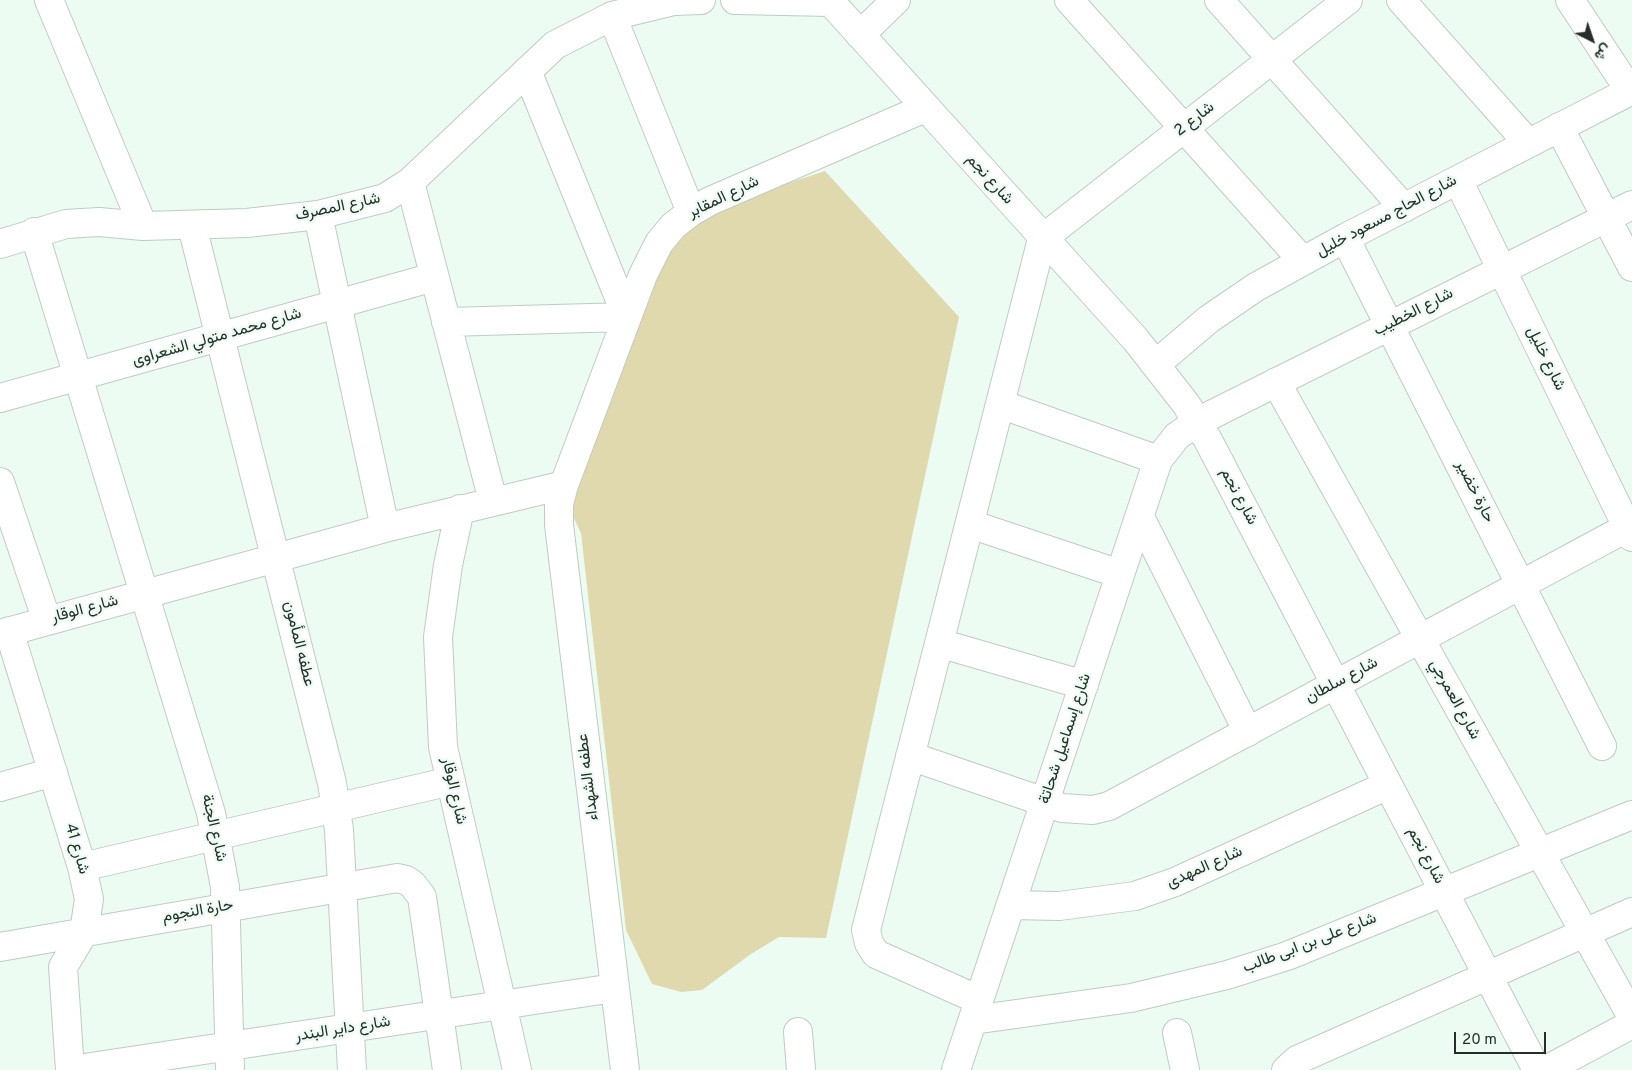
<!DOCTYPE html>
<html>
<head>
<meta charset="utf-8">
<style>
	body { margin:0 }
	#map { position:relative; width:1632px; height:1070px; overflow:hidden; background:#ecfcf2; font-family:Overpass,Vazirmatn,sans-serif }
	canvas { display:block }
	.north { position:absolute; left:1567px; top:15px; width:50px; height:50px; -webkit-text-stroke:4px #ecfcf2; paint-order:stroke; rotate:139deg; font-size:14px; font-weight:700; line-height:20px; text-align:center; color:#272d2a }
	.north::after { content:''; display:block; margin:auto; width:18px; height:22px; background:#272d2a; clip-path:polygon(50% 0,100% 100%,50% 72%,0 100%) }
	.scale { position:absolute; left:1454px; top:1032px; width:92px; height:22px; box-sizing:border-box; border:2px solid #272d2a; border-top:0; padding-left:6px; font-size:15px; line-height:18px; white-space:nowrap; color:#272d2a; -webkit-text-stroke:4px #ecfcf2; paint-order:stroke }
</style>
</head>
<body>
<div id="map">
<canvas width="1632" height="1070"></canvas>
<div class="north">ش</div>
<div class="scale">20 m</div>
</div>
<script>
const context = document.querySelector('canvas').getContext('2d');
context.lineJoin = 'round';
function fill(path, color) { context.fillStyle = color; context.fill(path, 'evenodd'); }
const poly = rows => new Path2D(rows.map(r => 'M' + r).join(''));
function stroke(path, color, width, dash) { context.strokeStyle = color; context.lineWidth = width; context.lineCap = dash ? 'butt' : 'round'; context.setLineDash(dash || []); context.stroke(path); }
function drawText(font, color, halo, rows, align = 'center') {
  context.font = font + ' Overpass,Vazirmatn,sans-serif'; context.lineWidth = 4.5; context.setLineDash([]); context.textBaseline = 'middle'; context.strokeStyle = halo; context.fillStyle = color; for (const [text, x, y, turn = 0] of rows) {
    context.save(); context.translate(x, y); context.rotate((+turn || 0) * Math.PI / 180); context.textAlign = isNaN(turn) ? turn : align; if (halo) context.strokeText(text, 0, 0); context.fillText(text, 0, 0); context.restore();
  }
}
fill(poly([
	[825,171,959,317,826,938,779,937,751,954,702,990,681,992,652,984,626,930,581,533,568,506,677,227,719,206]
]), '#dfd9ad');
const minor = poly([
	[49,0,143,226],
	[735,0,831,2],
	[829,0,1136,340,1186,404,1208,440,1537,1070],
	[1069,0,1303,261],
	[1219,0,1404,208],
	[1401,0,1528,143],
	[1570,0,1630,91],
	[612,16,691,212],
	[860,35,896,0],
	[1559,127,1632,267],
	[1458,180,1632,537],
	[410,182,493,501],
	[318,215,385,528],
	[192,226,332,783,339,830,352,1070],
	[34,232,211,813,225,887,230,1070],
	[1345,238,1602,746],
	[0,244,66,224,99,222,143,226,247,223,318,215,385,198,410,182,555,45,612,16,674,1,701,0],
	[446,322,627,317,527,71],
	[1156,364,1209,319,1256,287,1345,238,1632,90],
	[1276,382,1632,1017],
	[0,398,434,277],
	[1000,404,1158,460],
	[0,482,47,621],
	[460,509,448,565,438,637,443,747,517,1070],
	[1140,517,1248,732],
	[970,524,1120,574],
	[9,631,82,867,89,899,84,932,63,967,70,1070],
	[0,634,385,528,564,485],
	[939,643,1084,685],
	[910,756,1062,808,1093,810,1109,806,1632,525],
	[0,787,53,772],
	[82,867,451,781],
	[1011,905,1059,906,1135,896,1175,882,1388,785],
	[0,947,397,878,406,880,413,885,422,897,447,1070],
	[979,1000,876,954,869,943,866,930,1042,239,1348,0],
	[973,1020,1131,998,1227,975,1287,956,1632,815],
	[798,1032,801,1070],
	[1177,1033,1185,1070],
	[71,1070,614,988],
	[625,1070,559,525,559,504,564,485,643,275,659,243,673,226,691,212,710,201,925,108],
	[956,1070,1158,460,1177,436,1197,422,1632,205],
	[1286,1070,1297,1060,1632,912],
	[1546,1070,1632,1024]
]);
stroke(minor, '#beccc3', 30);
stroke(minor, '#fff', 28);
drawText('16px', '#272d2a', '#ecfcf2', [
	["شارع 2",1195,120,-38],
	["شارع نجم",989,180,48],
	["شارع المقابر",724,198,-26],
	["شارع المصرف",338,208,-12],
	["شارع الحاج مسعود خليل",1387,217,-28],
	["شارع الخطيب",1414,313,-27],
	["شارع محمد متولي الشعراوى",217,338,-16],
	["شارع خليل",1545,359,64],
	["حارة خضير",1474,492,63],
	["شارع نجم",1238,497,62],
	["شارع الوقار",85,610,-15],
	["عطفه المأمون",298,644,76],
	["شارع سلطان",1342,681,-28],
	["شارع العمرجي",1454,700,61],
	["شارع إسماعيل شحاتة",1066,739,-72],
	["عطفه الشهداء",589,777,-97],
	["شارع الوقار",453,791,77],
	["شارع الجنة",213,828,77],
	["شارع 41",76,849,74],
	["شارع نجم",1425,856,62],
	["شارع المهدى",1205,868,-24],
	["حارة النجوم",198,912,-10],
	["شارع على بن ابى طالب",1310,944,-21],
	["شارع داير البندر",343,1030,-9]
]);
</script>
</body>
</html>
